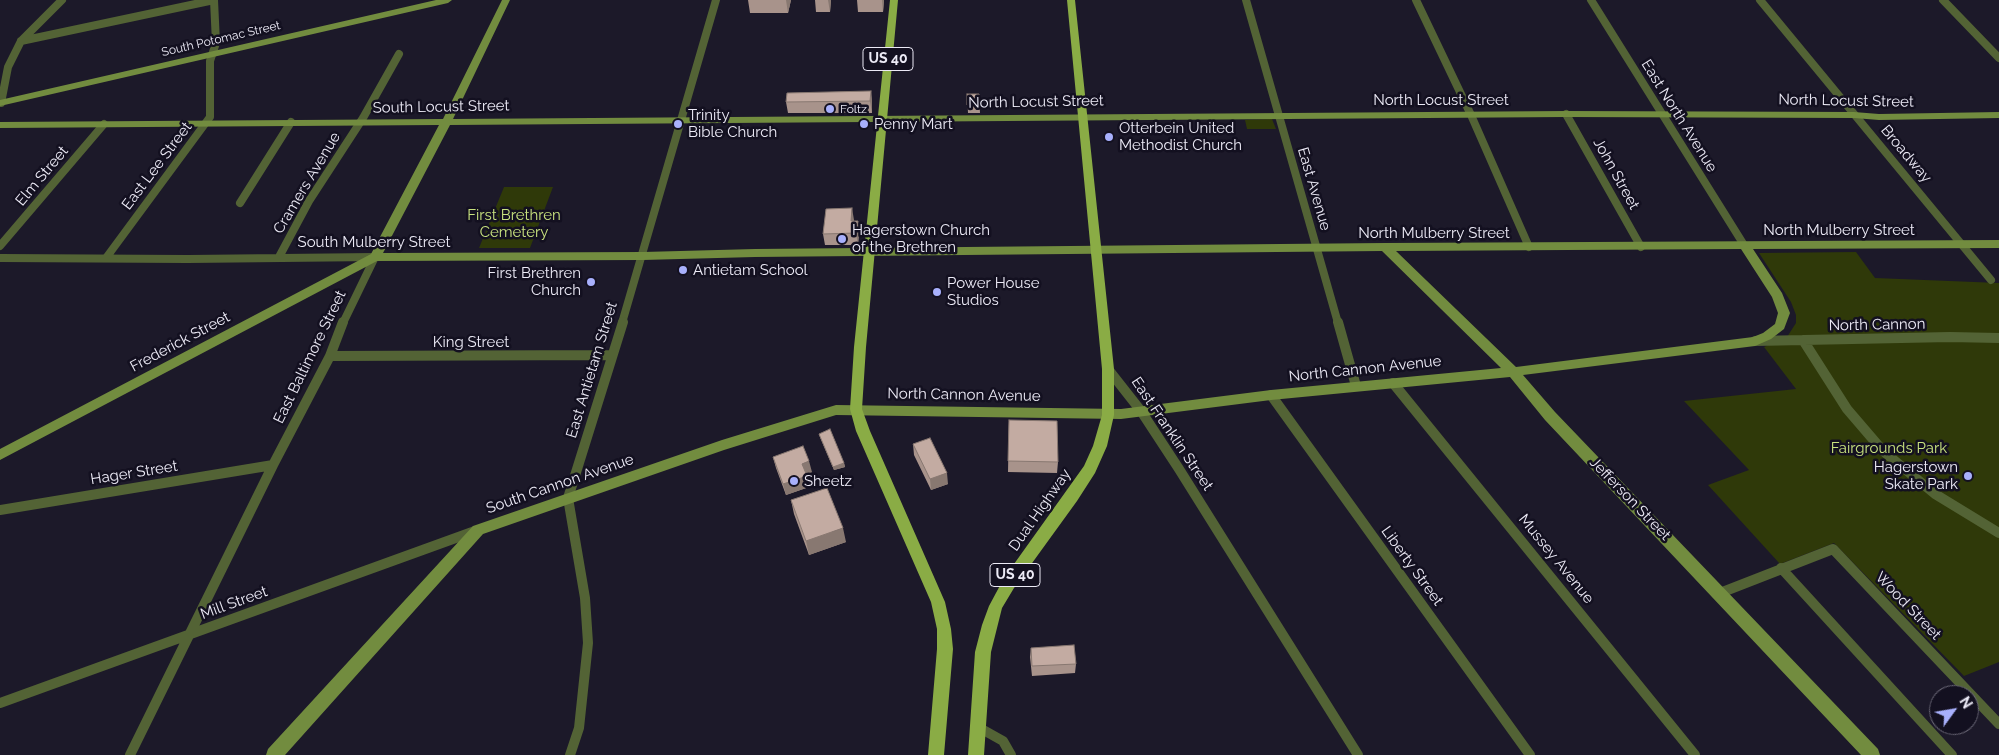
<!DOCTYPE html>
<html>
<head>
<meta charset="utf-8">
<style>
	body { margin:0 }
	#map { position:relative; width:1999px; height:755px; overflow:hidden; background:#1c1929; font-family:Raleway,sans-serif }
	canvas { display:block }
	.north { position:absolute; left:1929px; top:685px; width:50px; height:50px; box-sizing:border-box; background:#131020; border:1px solid #6a6776; border-radius:50%; rotate:58deg; font-size:14px; font-weight:700; line-height:20px; text-align:center; color:#eceaf6 }
	.north::after { content:''; display:block; margin:auto; width:18px; height:22px; background:#a8b0fc; clip-path:polygon(50% 0,100% 100%,50% 72%,0 100%) }
</style>
</head>
<body>
<div id="map">
<canvas width="1999" height="755"></canvas>
<div class="north">N</div>
</div>
<script>
const context = document.querySelector('canvas').getContext('2d');
context.lineJoin = 'round';
function fill(path, color) { context.fillStyle = color; context.fill(path, 'evenodd'); }
const poly = rows => new Path2D(rows.map(r => 'M' + r).join(''));
function stroke(path, color, width, dash) { context.strokeStyle = color; context.lineWidth = width; context.lineCap = dash ? 'butt' : 'round'; context.setLineDash(dash || []); context.stroke(path); }
function drawText(font, color, halo, rows, align = 'center') {
  context.font = font + ' Raleway,sans-serif'; context.lineWidth = 5; context.setLineDash([]); context.textBaseline = 'middle'; context.strokeStyle = halo; context.fillStyle = color; for (const [text, x, y, turn = 0] of rows) {
    context.save(); context.translate(x, y); context.rotate((+turn || 0) * Math.PI / 180); context.textAlign = isNaN(turn) ? turn : align; if (halo) context.strokeText(text, 0, 0); context.fillText(text, 0, 0); context.restore();
  }
}
fill(poly([
	[1272,119,1276,129,1247,129,1245,120],
	[504,187,553,187,530,248,479,248],
	[1856,252,1875,278,1999,283,1999,662,1964,676,1834,543,1780,564,1708,485,1749,470,1684,401,1796,389,1764,347,1787,337,1796,323,1796,315,1791,302,1759,253]
]), '#2f3909');
stroke(poly([
	[1246,0,1338,323],
	[1416,0,1471,115,1529,247],
	[1591,0,1744,245],
	[1760,0,1991,280],
	[1943,0,1999,58],
	[21,41,214,0],
	[1,103,8,67,21,41,62,0],
	[1566,114,1641,247],
	[240,203,291,122],
	[0,246,104,124],
	[279,257,309,201,363,118,399,54],
	[0,258,188,259,375,257,343,323],
	[106,258,210,117,210,61,216,43,214,0],
	[622,323,716,0]
]), '#536335', 8);
stroke(poly([
	[1338,322,1356,386],
	[1803,340,1847,409,1883,451,1935,494,1999,533],
	[1755,341,1950,337,1999,338],
	[330,356,612,355],
	[1108,369,1141,411,1179,469,1358,755],
	[1393,383,1695,755],
	[1271,395,1530,755],
	[0,510,273,465],
	[1781,568,1952,755],
	[1720,593,1833,549,1999,724],
	[0,703,475,531],
	[978,727,1003,741,1011,755],
	[130,755,273,465,330,356,343,322],
	[570,755,579,728,588,643,585,598,568,498,623,322]
]), '#536335', 10);
fill(poly([
	[436,0,452,0,448,3,0,106,0,100,436,0],
	[502,0,510,0,453,119,1566,111,1854,112,1879,114,1999,112,1999,118,1879,120,1854,118,1566,117,450,125,383,253,643,252,755,249,1385,243,1999,240,1999,248,1753,249,1782,293,1790,313,1784,329,1771,339,1755,346,1523,375,1555,412,1878,749,1880,755,1861,755,1545,420,1510,377,1271,400,1121,419,836,415,724,450,483,534,285,755,266,755,268,749,473,526,722,440,836,405,1121,409,1271,390,1501,368,1382,251,755,257,643,260,377,261,0,460,0,449,371,254,439,125,0,128,0,122,443,119,502,0],
	[1741,249,1772,297,1778,313,1775,324,1763,333,1753,337,1516,367,1396,251,1741,249]
]), '#728c3f');
fill(poly([
	[890,0,898,0,866,347,862,409,870,431,945,602,951,629,953,649,944,755,928,755,937,649,937,629,931,602,856,431,850,409,854,347,890,0],
	[1067,0,1075,0,1114,369,1114,415,1107,446,1095,473,1077,501,1014,588,1002,608,991,652,984,755,968,755,975,652,982,625,989,606,1004,578,1084,466,1093,446,1102,415,1102,369,1067,0]
]), '#8aac45');
fill(poly([
	[748,0,791,0,788,13,750,13],
	[815,0,831,0,830,12,816,12],
	[857,0,884,0,883,12,858,12],
	[871,91,872,103,872,113,788,113,786,102],
	[967,94,979,94,980,113,968,113],
	[854,221,858,221,859,232,858,245,825,245,823,234],
	[1009,420,1058,462,1057,473,1008,472],
	[819,434,844,463,845,467,834,470,820,437],
	[913,444,948,484,931,490,914,455],
	[773,457,812,472,806,474,809,487,786,495,776,468],
	[791,500,846,542,809,555,794,514],
	[1031,648,1076,664,1075,673,1032,676,1030,657]
]), '#a8938b');
fill(poly([
	[786,0,791,0,788,13],
	[828,0,831,0,830,12],
	[882,0,884,0,883,12],
	[871,91,872,103,872,113,870,101],
	[852,208,854,220,852,232,851,221],
	[858,221,859,232,858,245,856,233],
	[809,461,812,472,804,475,802,464],
	[844,463,845,467,834,470,833,467],
	[947,473,948,484,931,490,930,479],
	[807,476,809,487,786,495,783,484],
	[843,528,846,542,809,555,806,541]
]), '#887871');
const building = poly([
	[871,91,870,101,786,102,787,93,871,91],
	[967,94,979,94,979,105,967,105,967,94],
	[852,208,851,221,858,221,856,233,823,234,826,209,852,208],
	[1009,420,1057,421,1058,462,1008,461,1009,420],
	[830,429,844,463,833,467,819,434,830,429],
	[930,438,947,473,930,479,913,444,930,438],
	[803,446,809,461,802,464,807,476,783,484,773,457,803,446],
	[827,488,843,528,806,541,791,500,827,488],
	[1074,645,1076,664,1032,666,1031,648,1074,645]
]);
fill(building, '#c3aba2');
stroke(building, '#887871', 1);
for (const [x, y, r, color] of [
	[830,109,5,"#a8b0fc"],
	[678,124,5,"#a8b0fc"],
	[864,124,5,"#a8b0fc"],
	[1109,137,5,"#a8b0fc"],
	[842,239,5,"#a8b0fc"],
	[683,270,5,"#a8b0fc"],
	[591,282,5,"#a8b0fc"],
	[937,292,5,"#a8b0fc"],
	[1968,476,5,"#a8b0fc"],
	[794,481,5,"#a8b0fc"]
]) { const dot = new Path2D(); dot.arc(x, y, r, 0, 2 * Math.PI); context.fillStyle = color; context.fill(dot); stroke(dot, '#131020', 2); }
drawText('12px', '#eceaf6', '#131020', [
	["South Potomac Street",221,39,-13]
]);
drawText('12px', '#eceaf6', '#131020', [
	["Foltz",840,109]
], 'left');
for (const [x, y, w] of [
	[888,59,50],
	[1015,575,50]
]) { const box = new Path2D(); box.roundRect(x - w / 2, y - 11.5, w, 23, 4); context.fillStyle = '#131020'; context.fill(box); stroke(box, '#eceaf6', 1); }
drawText('bold 14px', '#eceaf6', null, [
	["US 40",888,59],
	["US 40",1015,575]
]);
drawText('15px', '#eceaf6', '#131020', [
	["North Locust Street",1441,100],
	["North Locust Street",1846,101,1],
	["North Locust Street",1036,102,-1],
	["South Locust Street",441,107,-1],
	["East North Avenue",1679,116,58],
	["Broadway",1906,154,50],
	["East Lee Street",157,166,-53],
	["John Street",1616,174,61],
	["Elm Street",42,176,-50],
	["Cramers Avenue",307,183,-59],
	["East Avenue",1314,189,74],
	["North Mulberry Street",1839,230],
	["North Mulberry Street",1434,233],
	["South Mulberry Street",374,242],
	["North Cannon",1877,325,-1],
	["Frederick Street",180,342,-28],
	["King Street",471,342],
	["East Baltimore Street",310,357,-64],
	["North Cannon Avenue",1365,369,-6],
	["East Antietam Street",592,370,-73],
	["North Cannon Avenue",964,395,1],
	["East Franklin Street",1172,434,56],
	["Hager Street",134,473,-9],
	["South Cannon Avenue",560,484,-19],
	["Jefferson Street",1630,499,46],
	["Dual Highway",1040,510,-55],
	["Mussey Avenue",1556,559,51],
	["Liberty Street",1412,566,54],
	["Mill Street",234,603,-20],
	["Wood Street",1908,606,46]
]);
drawText('15px', '#eceaf6', '#131020', [
	["Trinity",688,115],
	["Bible Church",688,132],
	["Penny Mart",874,124],
	["Otterbein United",1119,128],
	["Methodist Church",1119,145],
	["Hagerstown Church",852,230],
	["of the Brethren",852,247],
	["Antietam School",693,270],
	["First Brethren",581,273,"right"],
	["Church",581,290,"right"],
	["Power House",947,283],
	["Studios",947,300],
	["Hagerstown",1958,467,"right"],
	["Skate Park",1958,484,"right"],
	["Sheetz",804,481]
], 'left');
drawText('15px', '#c9e37f', '#131020', [
	["First Brethren",514,215],
	["Cemetery",514,232],
	["Fairgrounds Park",1889,448]
]);
</script>
</body>
</html>
